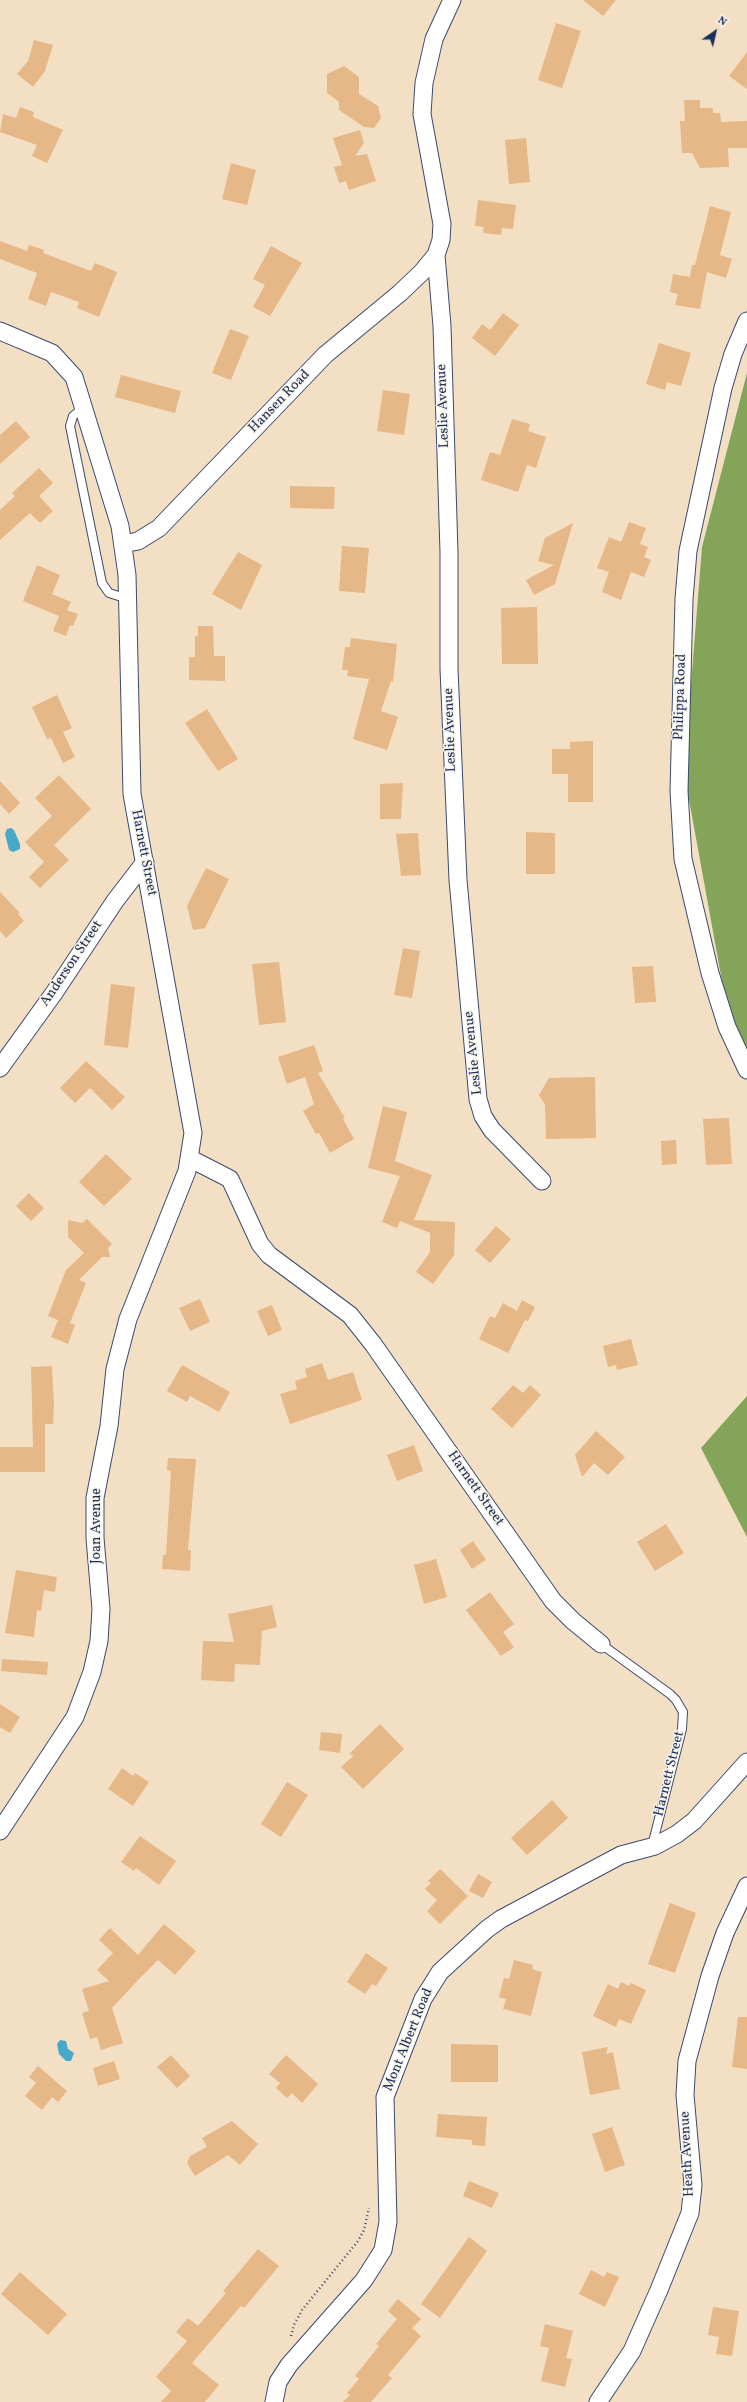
<!DOCTYPE html>
<html>
<head>
<meta charset="utf-8">
<style>
	body { margin:0 }
	#map { position:relative; width:747px; height:2402px; overflow:hidden; background:#f3e0c4; font-family:Vollkorn,serif }
	canvas { display:block }
	.north { position:absolute; left:695px; top:12px; width:40px; height:40px; -webkit-text-stroke:3px #f7f3e8; paint-order:stroke; rotate:34deg; font-size:11px; font-weight:700; line-height:16px; text-align:center; color:#1b2f5e }
	.north::after { content:''; display:block; margin:auto; width:14px; height:18px; background:#1b2f5e; clip-path:polygon(50% 0,100% 100%,50% 72%,0 100%) }
</style>
</head>
<body>
<div id="map">
<canvas width="747" height="2402"></canvas>
<div class="north">N</div>
</div>
<script>
const context = document.querySelector('canvas').getContext('2d');
context.lineJoin = 'round';
function fill(path, color) { context.fillStyle = color; context.fill(path, 'evenodd'); }
const poly = rows => new Path2D(rows.map(r => 'M' + r).join(''));
function stroke(path, color, width, dash) { context.strokeStyle = color; context.lineWidth = width; context.lineCap = dash ? 'butt' : 'round'; context.setLineDash(dash || []); context.stroke(path); }
function drawText(font, color, halo, rows, align = 'center') {
  context.font = font + ' Vollkorn,serif'; context.lineWidth = 3; context.setLineDash([]); context.textBaseline = 'middle'; context.strokeStyle = halo; context.fillStyle = color; for (const [text, x, y, turn = 0] of rows) {
    context.save(); context.translate(x, y); context.rotate((+turn || 0) * Math.PI / 180); context.textAlign = isNaN(turn) ? turn : align; if (halo) context.strokeText(text, 0, 0); context.fillText(text, 0, 0); context.restore();
  }
}
fill(poly([
	[747,373,747,1055,728,1014,684,772,702,547],
	[747,1396,747,1537,701,1448]
]), '#84a459');
fill(poly([
	[11,828,14,830,20,844,20,849,13,852,9,850,5,834,7,829],
	[60,2040,66,2041,68,2049,74,2053,71,2061,66,2061,59,2054,57,2044]
]), '#47a9c7');
fill(poly([
	[583,0,616,0,603,16],
	[556,23,581,31,562,88,538,80],
	[34,40,53,45,45,71,33,87,17,74,28,61],
	[747,52,747,89,729,76],
	[344,66,359,77,359,94,378,106,381,118,374,128,364,127,339,110,339,102,327,93,327,74],
	[684,100,700,100,700,108,713,108,713,113,720,113,721,122,747,121,747,148,728,148,729,167,700,168,692,153,682,153,680,121,685,121],
	[20,107,34,112,33,117,63,130,47,163,32,156,37,145,0,132,3,114,16,118],
	[360,130,364,143,355,156,367,154,376,181,349,190,346,181,339,183,334,167,342,165,333,138],
	[526,138,530,182,509,184,505,140],
	[231,163,256,170,247,205,222,199],
	[478,200,516,205,513,229,502,228,501,235,483,233,484,227,475,226],
	[710,206,731,212,720,255,732,259,726,278,707,272,700,309,675,305,678,294,670,292,673,274,690,277,692,265,695,265],
	[0,241,27,251,29,245,44,250,43,253,91,271,95,263,117,272,99,317,77,308,79,302,51,292,46,306,28,299,37,273,0,259],
	[271,246,302,263,270,316,253,307,265,285,253,279],
	[503,313,519,325,495,356,472,338,482,324,490,330],
	[230,329,249,336,231,380,212,373],
	[659,343,691,353,681,386,667,382,665,390,646,384],
	[121,375,181,391,175,413,115,397],
	[383,390,410,394,404,435,377,431],
	[512,419,530,424,528,431,546,437,536,468,527,465,518,492,481,480,490,452,500,455],
	[16,421,30,437,0,464,0,435],
	[39,468,53,483,39,496,53,511,40,523,30,513,0,540,0,510,15,496,12,493],
	[290,486,335,487,334,509,290,508],
	[629,522,646,528,640,544,648,547,644,557,651,560,644,577,631,572,621,600,602,592,609,572,597,568,609,537,621,542],
	[573,523,555,584,534,595,526,580,554,565,538,561,545,538],
	[342,546,369,548,365,593,339,591],
	[238,552,262,565,241,610,212,594],
	[37,565,60,575,52,594,71,602,67,610,78,614,73,626,70,625,66,636,53,631,59,616,23,601],
	[537,607,538,664,502,664,501,608],
	[198,626,213,626,214,656,225,656,225,681,189,680,189,657,195,657,195,636,198,636],
	[351,638,397,644,393,682,391,681,381,711,398,717,387,750,353,739,369,679,347,676,348,670,342,670,345,647,350,647],
	[57,695,72,728,63,732,75,757,63,763,51,738,47,739,32,707],
	[207,709,238,759,218,771,185,723],
	[593,741,593,802,568,802,568,774,552,774,552,749,570,749,570,742],
	[59,775,91,809,54,845,69,860,40,888,29,877,44,862,25,842,52,816,35,798],
	[0,781,20,803,9,814,0,804],
	[403,783,401,819,380,819,380,784],
	[526,832,555,833,555,874,526,874],
	[418,833,421,875,401,876,396,834],
	[206,868,229,879,205,928,193,930,187,906],
	[0,892,20,913,18,914,24,921,6,938,0,931],
	[403,948,420,951,412,998,394,995],
	[279,962,286,1022,259,1025,252,964],
	[653,966,656,1002,635,1003,632,967],
	[111,984,135,987,128,1048,104,1045],
	[314,1045,323,1071,318,1073,345,1118,343,1119,354,1139,330,1153,319,1133,316,1134,303,1111,314,1104,305,1077,287,1084,278,1057],
	[86,1061,125,1097,112,1110,90,1088,75,1103,60,1088],
	[595,1077,596,1138,546,1139,545,1105,539,1095,549,1078],
	[383,1106,407,1112,395,1161,432,1175,414,1220,455,1222,454,1255,433,1284,416,1272,430,1252,430,1233,400,1221,397,1228,382,1222,400,1176,368,1168],
	[729,1118,732,1164,706,1165,703,1119],
	[676,1140,677,1164,662,1165,661,1141],
	[106,1154,132,1179,104,1206,79,1182],
	[29,1193,44,1208,31,1221,16,1206],
	[87,1219,112,1244,108,1248,110,1257,102,1257,79,1280,86,1283,70,1323,75,1325,68,1344,51,1337,58,1320,48,1316,66,1270,84,1253,68,1237,68,1220,82,1223],
	[496,1226,511,1239,490,1263,475,1250],
	[200,1299,210,1322,190,1331,179,1308],
	[522,1300,535,1307,528,1321,525,1320,508,1353,479,1339,490,1316,495,1318,503,1303,517,1311],
	[272,1305,282,1330,268,1336,257,1311],
	[631,1339,638,1365,617,1370,616,1365,608,1367,603,1346],
	[322,1363,328,1380,353,1372,362,1400,290,1424,280,1394,297,1389,295,1381,307,1377,305,1369],
	[182,1365,230,1392,219,1412,190,1396,187,1402,167,1391],
	[52,1366,54,1405,53,1424,45,1424,45,1472,0,1472,0,1447,33,1447,31,1367],
	[513,1385,523,1393,530,1385,541,1395,512,1428,491,1409],
	[596,1431,625,1457,608,1475,594,1463,582,1477,575,1455],
	[414,1445,423,1471,397,1481,387,1455],
	[168,1458,196,1459,188,1550,191,1550,190,1571,162,1569,163,1555,166,1555,171,1471,167,1470],
	[666,1524,684,1553,655,1571,637,1542],
	[473,1541,486,1560,472,1569,460,1550],
	[436,1559,447,1597,424,1604,414,1565],
	[16,1570,57,1577,55,1592,44,1590,41,1611,37,1610,34,1637,5,1633],
	[490,1592,514,1624,503,1632,514,1647,501,1656,466,1610],
	[272,1605,277,1627,262,1631,260,1665,235,1664,234,1682,201,1680,203,1641,234,1642,228,1614],
	[2,1659,48,1662,47,1675,1,1671],
	[0,1704,20,1717,10,1733,0,1727],
	[380,1724,404,1749,363,1789,341,1767,354,1755,349,1754],
	[321,1732,342,1734,340,1753,319,1750],
	[122,1768,133,1776,135,1773,149,1782,133,1806,108,1789],
	[287,1782,308,1795,281,1837,261,1824],
	[552,1800,568,1818,527,1855,511,1838],
	[140,1836,176,1861,159,1885,136,1868,134,1871,121,1862],
	[440,1869,468,1896,440,1924,427,1911,437,1900,425,1889,431,1883,428,1881],
	[478,1874,492,1882,483,1898,469,1891],
	[670,1903,696,1913,675,1973,648,1964],
	[164,1924,196,1951,175,1975,158,1960,139,1979,112,2008,123,2043,101,2050,97,2037,90,2039,82,2013,89,2011,82,1989,109,1981,97,1970,113,1953,99,1940,110,1928,138,1955],
	[366,1953,388,1968,376,1986,372,1984,365,1994,347,1982],
	[514,1960,533,1965,532,1969,542,1972,531,2016,503,2009,506,1999,499,1997,504,1978,509,1979],
	[621,1982,629,1986,631,1983,646,1990,631,2024,619,2019,616,2027,593,2016,608,1984,618,1989],
	[738,2017,747,2017,747,2069,732,2067],
	[451,2044,498,2045,498,2082,451,2082],
	[608,2047,606,2054,613,2052,620,2089,590,2095,582,2052],
	[171,2055,190,2076,177,2088,157,2067],
	[286,2055,318,2084,302,2103,292,2093,287,2098,276,2088,280,2083,269,2074],
	[114,2061,120,2079,98,2086,93,2068],
	[38,2066,67,2091,58,2102,52,2097,42,2110,25,2096,36,2083,29,2077],
	[438,2114,487,2117,485,2146,472,2145,472,2140,436,2137],
	[232,2121,258,2144,240,2165,228,2155,195,2176,187,2163,190,2156,207,2147,202,2138],
	[612,2127,625,2165,605,2172,592,2134],
	[469,2181,499,2193,492,2208,463,2196],
	[469,2237,487,2251,440,2318,421,2304],
	[258,2249,279,2266,244,2308,241,2306,192,2363,219,2385,205,2402,161,2402,171,2391,156,2377,187,2341,176,2332,188,2318,198,2326,226,2293,223,2291],
	[591,2270,604,2277,607,2272,619,2277,605,2307,579,2294],
	[20,2272,67,2314,48,2335,1,2294],
	[398,2299,421,2319,412,2328,421,2336,388,2375,392,2378,371,2402,343,2402,350,2395,347,2393,359,2379,355,2376,379,2346,376,2344,397,2319,388,2311],
	[713,2307,739,2311,732,2356,716,2354,719,2337,708,2335],
	[545,2324,573,2331,566,2358,572,2359,565,2387,541,2381,549,2348,540,2346]
]), '#e6b787');
const service = poly([
	[84,407,73,416,70,426,102,583,109,593,128,599],
	[601,1644,670,1694,676,1700,683,1712,682,1729,654,1838,655,1846]
]);
const minor = poly([
	[436,255,442,326,449,552,449,669,458,880,478,1099,483,1116,492,1130,542,1181],
	[747,321,733,354,723,388,688,551,684,599,679,791,683,859,710,973,727,1027,747,1070],
	[0,331,52,353,74,377,120,526,127,575,132,794,193,1133,187,1171,128,1319,115,1369,109,1426,95,1498,95,1538,101,1609,99,1641,92,1672,75,1717,0,1831],
	[123,544,138,541,159,528,325,355,400,293,422,272,436,255,441,240,442,224,422,114,424,83,434,39,452,0],
	[0,1068,54,993,115,901,145,862],
	[191,1159,230,1179,260,1244,269,1255,350,1315,373,1344,553,1601,573,1621,601,1644],
	[274,2402,278,2382,289,2365,364,2280,383,2250,388,2222,385,2097,423,1999,440,1972,487,1929,501,1919,621,1855,655,1846,677,1834,694,1821,747,1762],
	[598,2402,632,2351,659,2290,690,2213,693,2185,685,2095,687,2061,710,1976,725,1933,747,1886]
]);
stroke(service, '#3b4a6d', 10);
stroke(minor, '#3b4a6d', 19);
stroke(poly([
	[291,2336,294,2325,302,2310,358,2241,364,2230,369,2208]
]), '#3b4a6d', 2.5, [1, 3]);
stroke(service, '#fff', 8);
stroke(minor, '#fff', 17);
drawText('14px', '#1b2f5e', '#f7f3e8', [
	["Hansen Road",280,402,-46],
	["Leslie Avenue",444,406,-92],
	["Philippa Road",681,697,-88],
	["Leslie Avenue",451,730,-92],
	["Harnett Street",143,853,79],
	["Anderson Street",72,964,-56],
	["Leslie Avenue",474,1053,-96],
	["Harnett Street",475,1489,55],
	["Joan Avenue",97,1526,-90],
	["Harnett Street",670,1774,-76],
	["Mont Albert Road",409,2040,-68],
	["Heath Avenue",688,2154,-93]
]);
</script>
</body>
</html>
